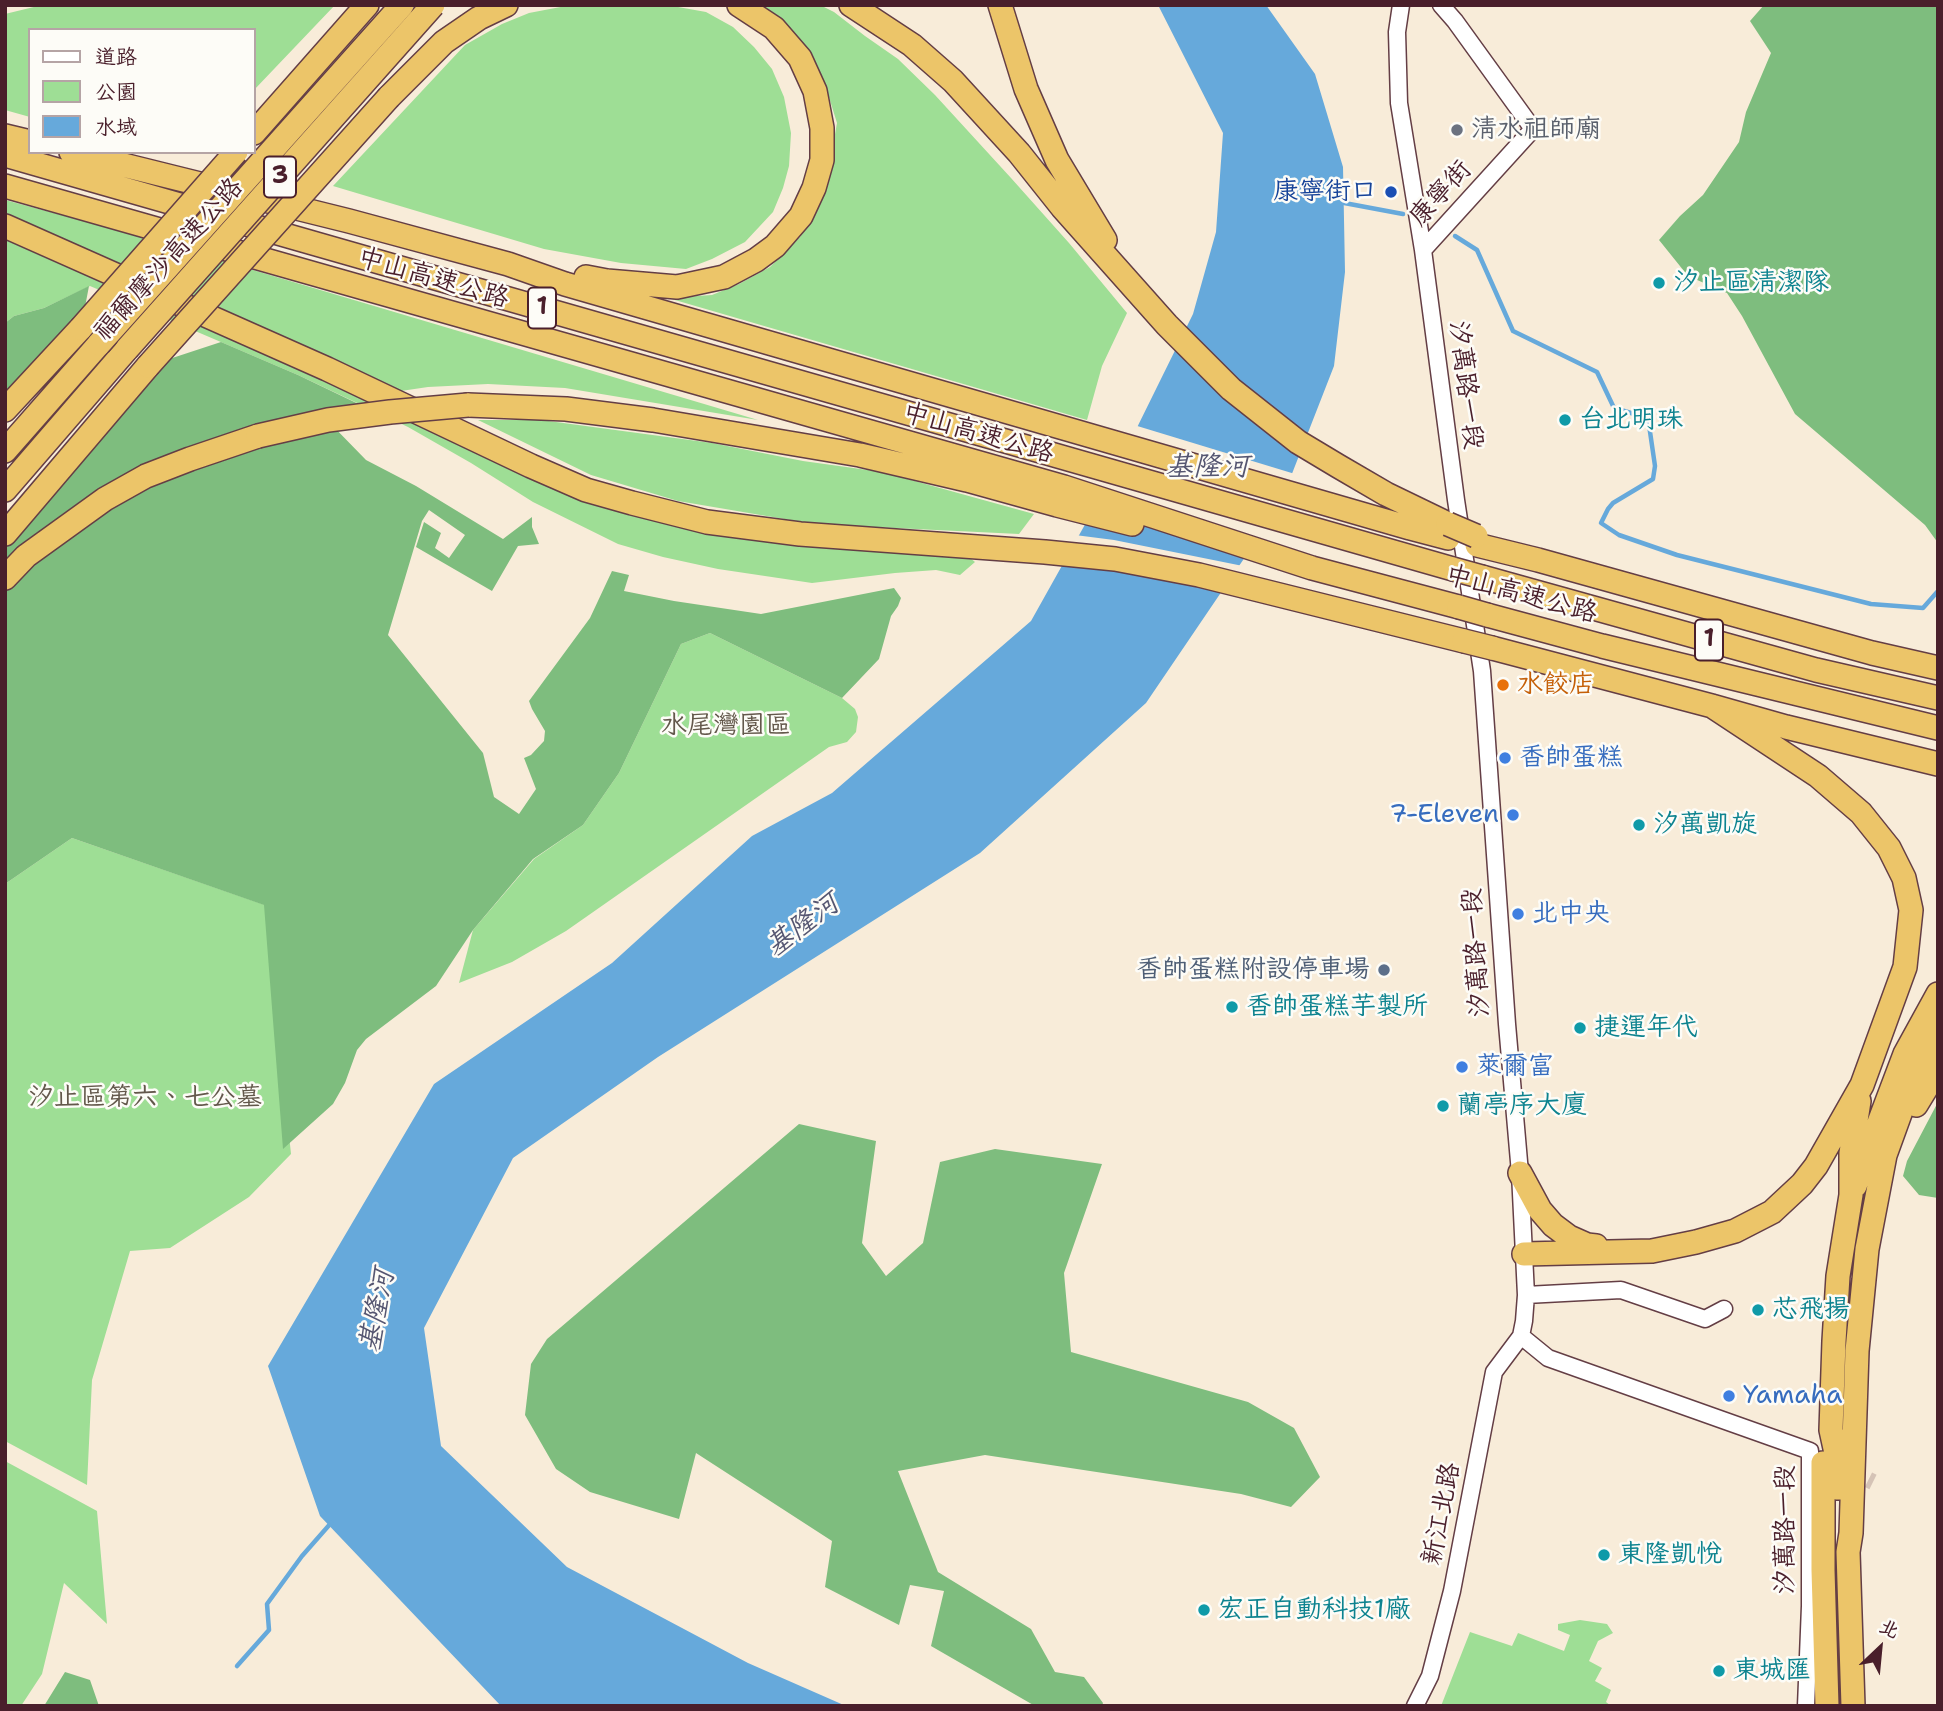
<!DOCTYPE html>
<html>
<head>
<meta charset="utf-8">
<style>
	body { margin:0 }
	#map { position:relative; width:1943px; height:1711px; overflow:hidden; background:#f8ecd9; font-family:"Shantell Sans","LXGW WenKai TC",sans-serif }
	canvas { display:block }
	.frame { position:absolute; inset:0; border:7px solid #4a1f2b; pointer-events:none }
	.legend { position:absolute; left:28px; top:28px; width:228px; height:126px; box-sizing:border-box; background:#fdfcf7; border:2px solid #b5a4a5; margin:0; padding:9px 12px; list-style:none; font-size:21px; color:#4a1f2b }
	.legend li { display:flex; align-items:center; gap:14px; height:35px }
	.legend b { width:35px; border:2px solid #b5a4a5 }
	.north { position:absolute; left:1845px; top:1613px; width:70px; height:70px; -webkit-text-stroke:5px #fdfcf7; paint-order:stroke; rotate:26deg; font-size:19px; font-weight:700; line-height:28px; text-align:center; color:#4a1f2b }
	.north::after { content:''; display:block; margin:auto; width:24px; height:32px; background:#4a1f2b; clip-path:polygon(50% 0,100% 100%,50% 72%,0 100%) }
</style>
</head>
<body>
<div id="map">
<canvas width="1943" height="1711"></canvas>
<div class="frame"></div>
<ul class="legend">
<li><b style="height:9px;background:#fff"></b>道路</li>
<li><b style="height:19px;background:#9ede95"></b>公園</li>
<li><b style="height:19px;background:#66a9db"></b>水域</li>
</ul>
<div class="north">北</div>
</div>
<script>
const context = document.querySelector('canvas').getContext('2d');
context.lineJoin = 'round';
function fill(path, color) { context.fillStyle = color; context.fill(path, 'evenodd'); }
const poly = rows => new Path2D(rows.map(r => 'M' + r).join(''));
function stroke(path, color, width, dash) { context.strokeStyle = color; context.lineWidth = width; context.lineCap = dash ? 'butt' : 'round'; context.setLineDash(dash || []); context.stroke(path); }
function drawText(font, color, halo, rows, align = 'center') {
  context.font = font + ' "Shantell Sans","LXGW WenKai TC",sans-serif'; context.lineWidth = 5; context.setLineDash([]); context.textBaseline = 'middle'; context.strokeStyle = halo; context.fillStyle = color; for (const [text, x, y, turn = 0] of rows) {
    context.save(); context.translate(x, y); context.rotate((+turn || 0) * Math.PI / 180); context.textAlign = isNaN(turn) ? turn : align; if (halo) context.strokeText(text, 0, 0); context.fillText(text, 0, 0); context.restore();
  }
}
fill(poly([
	[42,5,335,5,254,90,254,30,30,30,30,117,5,110,5,14],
	[571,5,667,5,706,12,733,27,754,47,772,69,784,97,791,133,789,166,783,188,773,212,745,242,712,259,686,269,621,263,544,249,333,186,465,45,502,24,529,13],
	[755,5,820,5,834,12,865,36,898,59,935,95,1011,178,1069,243,1127,313,1102,366,1087,420,668,298,712,295,739,284,770,267,800,237,816,211,830,162,837,123,828,94,812,54,772,15],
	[5,200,125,232,758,420,565,388,488,384,428,387,394,392,5,215],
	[5,234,632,503,955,546,975,562,960,575,936,570,895,573,812,583,718,569,663,557,618,544,533,502,471,463,408,427,298,375,90,286,44,308,14,316,5,323],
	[478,420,541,420,712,443,803,461,882,472,1034,514,1019,534,874,527,802,522,678,501,591,475],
	[710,633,842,698,855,709,858,717,856,732,847,742,829,747,566,931,512,962,459,983,473,930,534,859,583,825,619,773,681,644],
	[72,838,265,905,291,1154,249,1197,170,1248,130,1251,92,1380,87,1485,5,1441,5,884],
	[5,1461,97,1511,107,1624,64,1583,42,1674,21,1706,5,1706],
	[1580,1620,1607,1624,1613,1633,1598,1641,1589,1661,1602,1668,1595,1681,1611,1690,1606,1702,1611,1706,1441,1706,1470,1632,1512,1646,1518,1633,1564,1651,1570,1635,1558,1630,1558,1624]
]), '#9ede95');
fill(poly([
	[1764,5,1938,5,1938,543,1925,525,1795,414,1742,316,1727,293,1688,276,1659,240,1680,216,1703,195,1739,142,1746,112,1771,53,1750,21],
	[89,286,81,328,5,410,5,323,14,316,44,308],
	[221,342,298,375,371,410,328,421,366,460,416,486,503,539,532,517,532,527,539,544,518,546,492,591,416,547,424,522,441,533,435,548,449,558,465,535,429,510,422,521,388,635,483,753,494,797,519,814,536,789,524,758,531,755,544,741,545,731,532,709,529,701,590,618,612,571,629,575,624,591,674,601,761,614,894,588,901,598,898,606,891,616,879,659,842,698,710,633,681,644,619,773,583,825,533,859,473,930,436,986,366,1039,357,1050,345,1083,333,1104,283,1149,264,905,72,838,5,884,5,541,148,366],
	[1938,1102,1938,1198,1919,1195,1903,1176,1907,1161],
	[799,1124,876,1141,862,1243,886,1276,923,1243,940,1162,995,1149,1102,1164,1064,1273,1071,1352,1248,1402,1294,1428,1320,1477,1291,1507,1241,1494,985,1455,898,1471,938,1572,1031,1629,1055,1672,1084,1677,1103,1703,1102,1706,1035,1706,931,1646,944,1591,910,1585,899,1625,825,1587,832,1541,696,1453,679,1519,590,1492,556,1469,525,1415,531,1364,547,1339],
	[65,1672,90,1680,99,1706,44,1706]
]), '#7ebd7e');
fill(poly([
	[1158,5,1266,5,1315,74,1343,167,1345,272,1334,366,1279,507,1146,703,980,853,658,1057,513,1158,424,1328,441,1446,567,1567,748,1663,846,1706,501,1706,320,1516,268,1366,434,1084,612,963,752,836,832,793,1031,621,1120,462,1193,314,1216,232,1223,133]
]), '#66a9db');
fill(poly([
	[1134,425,1295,474,1282,508,1250,555,1090,509],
	[1075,535,1114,540,1243,566,1231,584,1064,556]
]), '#f8ecd9');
stroke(poly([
	[1339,202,1403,214],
	[1455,236,1477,250,1513,331,1597,372,1614,408,1648,418,1655,466,1653,479,1613,503,1608,509,1601,523,1619,535,1677,555,1871,604,1923,608,1938,591],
	[237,1666,269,1630,267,1604,302,1556,331,1523]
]), '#66a9db', 4.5);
stroke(poly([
	[1847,1469,1873,1482]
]), '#d5c3b6', 16, [16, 8]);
const minor = poly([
	[1401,5,1397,32,1399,103,1423,250,1456,500,1482,671,1507,1024,1520,1173,1526,1295,1524,1321,1521,1336,1494,1372,1452,1591,1430,1676,1415,1706],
	[1423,250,1533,129,1455,21,1441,5],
	[1526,1295,1621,1290,1705,1319,1724,1309],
	[1521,1336,1548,1358,1810,1451,1810,1606,1806,1706]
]);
const highway = poly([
	[851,5,912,45,953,81,1019,153,1062,207,1167,325,1231,389,1298,442,1338,466,1386,494,1448,524],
	[1000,5,1026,89,1057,160,1105,240],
	[389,97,444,42,479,18,506,5],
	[254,133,367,5],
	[5,136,30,142],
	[71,152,349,221,508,264,565,284,1410,528,1448,538],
	[5,155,1453,569],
	[5,186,1064,487,1312,568,1459,607],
	[5,226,327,369,531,466,586,490,632,503,707,522,800,534,1045,552,1115,559,1199,575,1464,641],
	[586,277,607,281,677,287,724,277,756,260,775,246,801,216,814,188,822,160,822,128,815,91,800,58,774,28,739,5],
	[468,405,566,409,653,420,860,455,967,480,1057,505,1132,524],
	[5,410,81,328],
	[5,451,99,344],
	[5,490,127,349],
	[5,534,148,366],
	[1477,545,1538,560,1872,653,1938,668],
	[1482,577,1816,670,1938,698],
	[5,578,26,556,105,499,146,476,190,459,258,436],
	[1487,615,1602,646,1938,728],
	[1492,648,1712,706,1786,727,1938,764],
	[1916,1105,1938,1069],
	[1520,1173,1540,1210,1553,1225,1569,1237,1587,1245,1596,1246],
	[1855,1186,1905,1054,1938,994],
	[1524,1254,1652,1251,1696,1242,1735,1231,1772,1212,1802,1184,1816,1166,1862,1085,1905,967,1911,910,1904,878,1889,848,1861,813,1818,776,1712,706],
	[1823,1463,1823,1570,1827,1706],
	[1838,1488,1838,1462,1831,1430,1834,1341,1838,1276,1851,1195,1851,1153,1859,1101],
	[1853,1706,1848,1552,1851,1533,1857,1351,1867,1249,1885,1155,1910,1086,1938,1027]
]);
stroke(minor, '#643e45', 19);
stroke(highway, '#643e45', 26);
stroke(minor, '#fff', 16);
stroke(highway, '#ecc569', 23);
const highwayBridge = poly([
	[81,328,236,152],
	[99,344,402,5],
	[127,349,433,5],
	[148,366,389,97],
	[258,436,328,420,390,412,468,405],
	[1448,524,1476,536],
	[1453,569,1482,577],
	[1459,607,1487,615],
	[1464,641,1492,648]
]);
stroke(highwayBridge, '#643e45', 26, []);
stroke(highwayBridge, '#ecc569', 23);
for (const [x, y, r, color] of [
	[1457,130,7,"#6b7280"],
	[1391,192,7,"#1a4fb4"],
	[1659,283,7,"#0f9aa8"],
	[1565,420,7,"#0f9aa8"],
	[1503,685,7,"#e8710a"],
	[1505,758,7,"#3f7fe0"],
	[1513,815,7,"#3f7fe0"],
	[1639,825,7,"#0f9aa8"],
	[1518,914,7,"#3f7fe0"],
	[1384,970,7,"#5c6f8a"],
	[1232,1007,7,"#0f9aa8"],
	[1580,1028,7,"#0f9aa8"],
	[1462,1067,7,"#3f7fe0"],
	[1443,1106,7,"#0f9aa8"],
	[1758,1310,7,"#0f9aa8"],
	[1729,1396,7,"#3f7fe0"],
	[1604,1555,7,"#0f9aa8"],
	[1204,1610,7,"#0f9aa8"],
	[1719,1671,7,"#0f9aa8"]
]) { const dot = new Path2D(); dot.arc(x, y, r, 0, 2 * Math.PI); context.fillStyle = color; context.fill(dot); stroke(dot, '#fdfcf7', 2.5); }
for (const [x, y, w] of [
	[280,177,32],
	[542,308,28],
	[1709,640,28]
]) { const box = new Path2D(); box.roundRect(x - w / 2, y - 20.5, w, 41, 5); context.fillStyle = '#fdfcf7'; context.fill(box); stroke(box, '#4a1f2b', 2); }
drawText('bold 24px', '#4a1f2b', null, [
	["3",280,177],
	["1",542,308],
	["1",1709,640]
]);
drawText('26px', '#5b616d', '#fdfcf7', [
	["清水祖師廟",1471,130]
], 'left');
drawText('26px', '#164399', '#fdfcf7', [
	["康寧街口",1377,192]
], 'right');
drawText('26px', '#4a1f2b', '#fdfcf7', [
	["康寧街",1441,194,-48],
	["福爾摩沙高速公路",169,260,-48],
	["中山高速公路",433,279,16],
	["汐萬路一段",1465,385,83],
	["中山高速公路",978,434,16],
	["中山高速公路",1521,595,15],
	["汐萬路一段",1477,953,-94],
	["新江北路",1442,1514,-79],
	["汐萬路一段",1786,1530,-90]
]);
drawText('26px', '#0d838f', '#fdfcf7', [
	["汐止區清潔隊",1673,283],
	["台北明珠",1579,420],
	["汐萬凱旋",1653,825],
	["香帥蛋糕芋製所",1246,1007],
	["捷運年代",1594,1028],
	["蘭亭序大廈",1457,1106],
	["芯飛揚",1772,1310],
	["東隆凱悅",1618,1555],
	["宏正自動科技1廠",1218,1610],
	["東城匯",1733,1671]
], 'left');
drawText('26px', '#c56008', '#fdfcf7', [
	["水餃店",1517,685]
], 'left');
drawText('26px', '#63584b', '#fdfcf7', [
	["水尾灣園區",726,726],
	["汐止區第六、七公墓",145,1098]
]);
drawText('26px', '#366cbe', '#fdfcf7', [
	["香帥蛋糕",1519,758],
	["7-Eleven",1499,815,"right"],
	["北中央",1532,914],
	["萊爾富",1476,1067],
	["Yamaha",1743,1396]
], 'left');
drawText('26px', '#4e5e75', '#fdfcf7', [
	["香帥蛋糕附設停車場",1370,970]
], 'right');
drawText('italic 28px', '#555671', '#fdfcf7', [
	["基隆河",1207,468],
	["基隆河",803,926,-37],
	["基隆河",378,1311,-79]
]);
</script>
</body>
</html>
